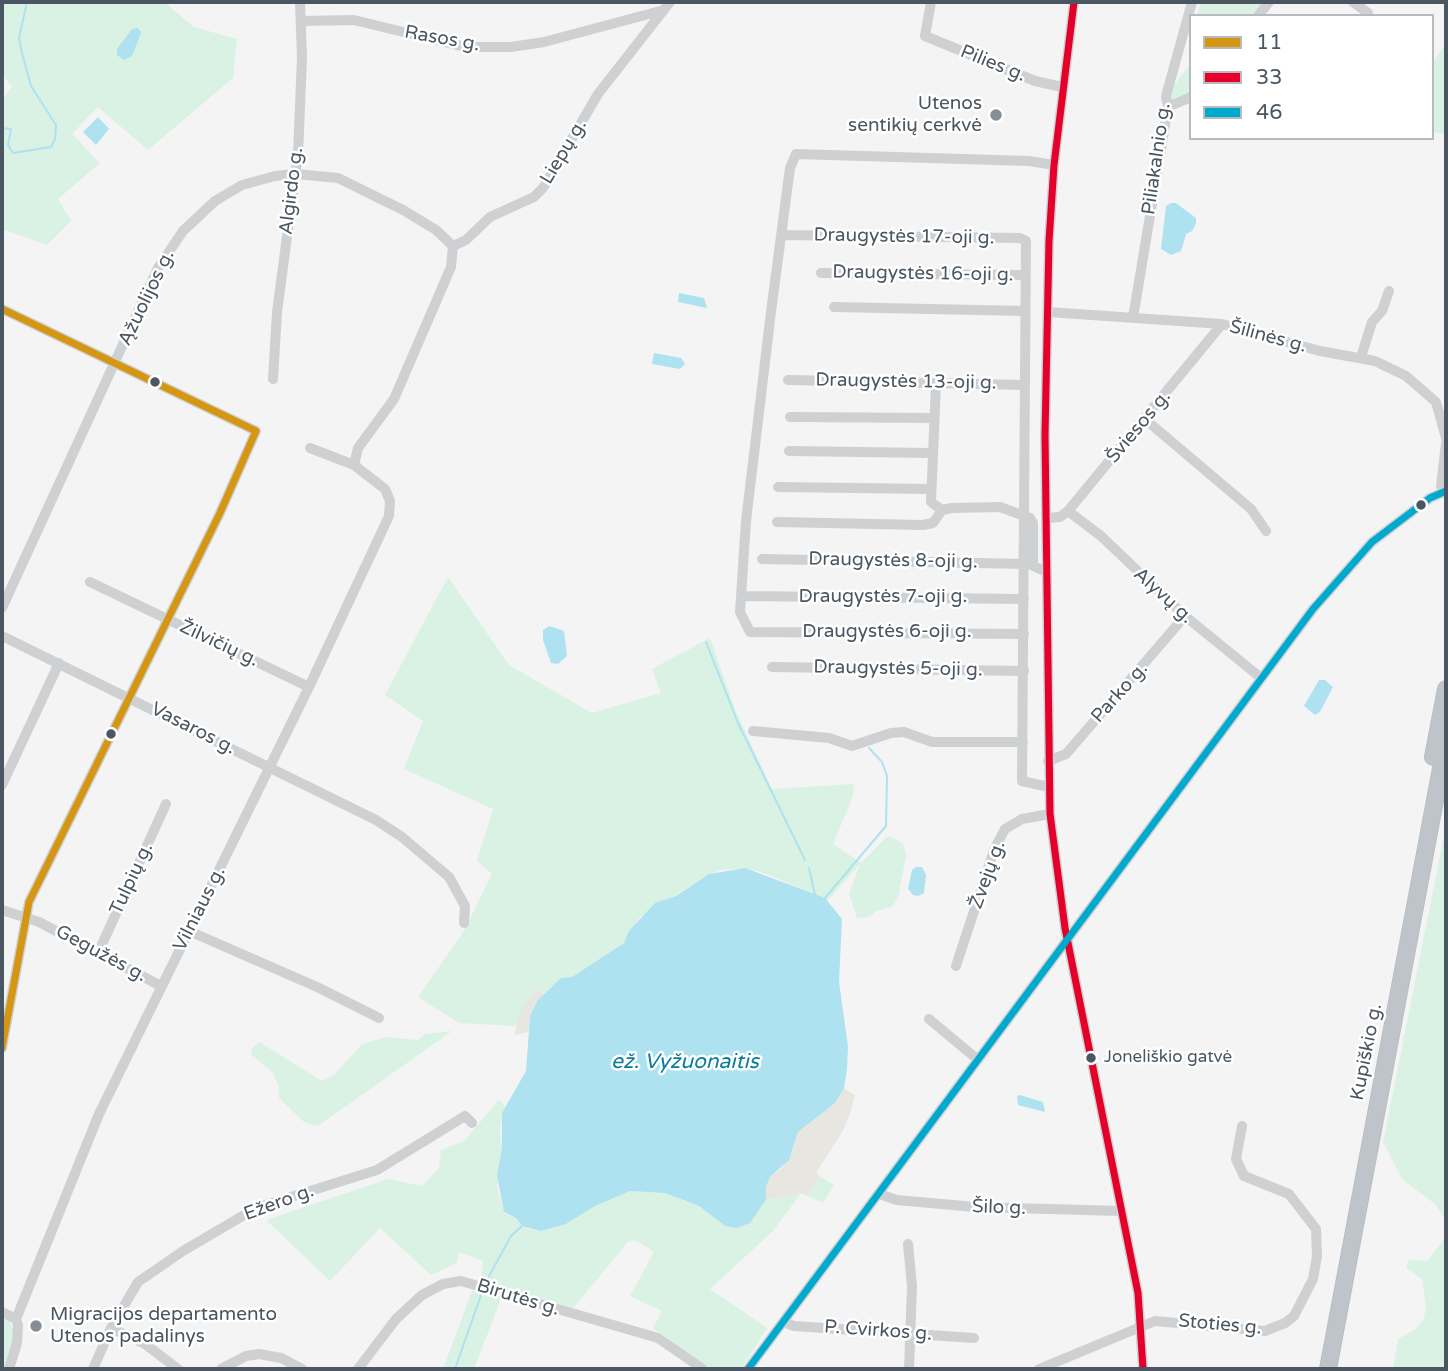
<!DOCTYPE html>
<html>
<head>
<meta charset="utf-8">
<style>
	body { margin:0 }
	#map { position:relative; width:1448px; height:1371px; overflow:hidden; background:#f4f4f4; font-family:"Varela Round",sans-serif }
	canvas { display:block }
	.frame { position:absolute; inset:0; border:4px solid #4a5661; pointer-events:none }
	.legend { position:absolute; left:1189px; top:14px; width:245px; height:126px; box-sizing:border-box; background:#fff; border:2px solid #b7bbc0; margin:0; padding:9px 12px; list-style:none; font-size:21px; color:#4a5661 }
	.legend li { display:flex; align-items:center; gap:14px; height:35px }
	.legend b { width:35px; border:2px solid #b7bbc0 }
</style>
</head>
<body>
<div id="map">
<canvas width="1448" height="1371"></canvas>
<div class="frame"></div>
<ul class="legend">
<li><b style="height:9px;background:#d49613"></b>11</li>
<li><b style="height:9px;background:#e4002b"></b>33</li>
<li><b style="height:9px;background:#00a9ce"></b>46</li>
</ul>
</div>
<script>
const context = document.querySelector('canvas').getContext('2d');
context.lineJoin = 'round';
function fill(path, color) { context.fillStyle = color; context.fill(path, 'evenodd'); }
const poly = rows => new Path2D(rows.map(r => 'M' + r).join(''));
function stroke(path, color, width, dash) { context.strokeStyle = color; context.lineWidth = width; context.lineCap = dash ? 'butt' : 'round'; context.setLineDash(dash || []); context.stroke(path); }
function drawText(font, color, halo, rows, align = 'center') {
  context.font = font + ' "Varela Round",sans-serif'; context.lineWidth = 5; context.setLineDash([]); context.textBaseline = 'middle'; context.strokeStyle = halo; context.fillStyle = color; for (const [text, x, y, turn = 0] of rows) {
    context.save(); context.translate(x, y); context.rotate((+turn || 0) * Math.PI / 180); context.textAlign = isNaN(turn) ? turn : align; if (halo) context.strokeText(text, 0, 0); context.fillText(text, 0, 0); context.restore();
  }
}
fill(poly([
	[2,2,164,2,194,27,237,39,233,78,148,150,98,107,72,134,100,163,58,199,71,221,47,245,2,229,2,99,12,87,2,74],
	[1201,2,1269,2,1258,16,1197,16],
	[1446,44,1446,134,1432,132,1432,63],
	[1191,63,1191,97,1168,107,1166,96],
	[448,577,509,665,592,713,661,693,652,669,710,638,736,712,772,789,854,784,853,796,833,844,861,863,888,836,903,843,906,856,898,898,892,907,876,911,870,917,857,918,849,894,860,864,828,900,764,873,745,868,721,870,709,874,639,918,624,943,572,977,561,978,544,994,536,988,515,1026,459,1023,418,997,464,931,492,874,477,861,493,809,404,769,423,721,385,695],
	[1446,826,1446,1220,1435,1204,1402,1179,1383,1142],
	[452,1031,318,1126,304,1122,279,1098,278,1084,272,1072,251,1054,252,1048,259,1042,322,1081,334,1075,362,1044,387,1037,418,1040,425,1034],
	[499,1100,505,1105,500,1129,502,1148,497,1187,505,1214,516,1218,522,1226,530,1229,542,1231,566,1224,595,1206,629,1191,664,1193,699,1206,725,1226,760,1210,766,1200,801,1193,773,1231,710,1289,767,1328,741,1369,712,1369,653,1328,662,1311,630,1296,654,1252,637,1241,629,1241,573,1308,481,1281,483,1261,459,1252,457,1263,431,1275,380,1228,330,1281,266,1220,388,1179,422,1186,439,1168,441,1150,464,1141],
	[820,1176,834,1185,823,1203,807,1196],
	[1446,1237,1446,1369,1393,1369,1398,1339,1416,1329,1424,1318,1426,1308,1422,1279,1406,1268,1409,1260,1427,1261],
	[472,1291,502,1296,474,1369,443,1369],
	[2,1317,8,1319,15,1333,4,1369]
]), '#d9f2e3');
fill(poly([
	[536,988,544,994,530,1016,528,1032,515,1035,518,1017],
	[844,1088,855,1095,850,1113,844,1129,816,1173,820,1176,807,1196,801,1193,766,1200,766,1187,770,1177,782,1168,793,1150,798,1132,835,1103]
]), '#e7e6e1');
fill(poly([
	[132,29,138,28,141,33,132,56,124,60,117,55,117,49],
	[98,117,109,129,96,145,83,132],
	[1171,203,1176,203,1196,218,1196,224,1192,231,1186,234,1181,251,1171,255,1161,249,1166,206],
	[679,293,704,298,707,308,678,302],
	[654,353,681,358,685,364,680,369,652,364],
	[549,626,564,631,567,656,558,664,551,663,543,640,543,630],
	[1319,680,1325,680,1333,687,1320,712,1315,715,1304,706],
	[916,867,922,867,926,875,924,893,918,896,913,895,908,889,912,870],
	[745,868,825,898,842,919,839,982,848,1046,847,1069,844,1088,835,1103,798,1132,789,1160,770,1177,766,1187,766,1200,750,1223,736,1228,725,1226,699,1206,681,1199,664,1193,630,1191,595,1206,566,1224,541,1231,522,1226,516,1218,504,1212,497,1176,502,1148,502,1113,526,1071,530,1016,538,1000,561,978,572,977,624,943,629,931,655,903,676,896,709,874],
	[1020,1095,1043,1102,1045,1112,1018,1105,1017,1096]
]), '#aee2f0');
stroke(poly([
	[2,128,11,129,8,145,13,153,51,147,55,139,56,125,31,86,22,53,19,38,27,2],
	[706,642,738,723,805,860],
	[809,868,815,895],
	[825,898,886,826,887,776,882,762,869,748],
	[488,1278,511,1236,522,1226],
	[455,1369,481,1295]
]), '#aee2f0', 2);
const highway = poly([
	[1433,757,1446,689],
	[1328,1369,1446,742]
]);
stroke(highway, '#b9bec3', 18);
stroke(poly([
	[931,2,925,36,1035,81,1062,87],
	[1074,2,1054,165,1049,241,1045,435,1050,814,1065,928,1138,1293,1143,1369],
	[1353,2,1368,13],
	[1258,16,1269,2],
	[301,21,354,20,465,47,511,47,544,42,664,10],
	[1168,107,1191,97],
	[782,235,1020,238,1026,241,1022,781,1049,787],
	[453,246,466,240,490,217,534,197,543,188,598,94,670,2],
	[821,273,1025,275],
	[834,307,1025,311],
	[2,309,256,431,220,513,29,902,2,1048],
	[1048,312,1222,324,1320,351,1375,361,1406,376,1436,402,1446,438],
	[1133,318,1168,107,1166,96,1192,2],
	[1361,357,1372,322,1382,311,1389,291],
	[273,379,277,312,298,154,302,58,300,2],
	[788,380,1024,385],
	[936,383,931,502,942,510],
	[790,417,933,418],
	[1146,420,1251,509,1266,531],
	[789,451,931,453],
	[354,465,358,448,394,399,451,267,453,246],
	[1441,486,1446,443],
	[778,487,931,489],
	[1068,511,1101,536,1185,616,1261,678],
	[1047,518,1060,517,1068,511,1222,324],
	[777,522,923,525,933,523,942,510,952,508,1000,507,1030,518,1033,523,1033,566,1047,572],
	[762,559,1029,564],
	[90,582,309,687],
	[741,596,1024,599],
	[2,608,158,268,183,231,215,201,242,185,275,176,296,174,338,178,403,210,436,230,453,246],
	[1024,634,750,632,740,612,746,521,771,312,790,168,796,154,1029,161,1054,165],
	[2,636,376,820,402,837,449,877,465,906,464,923],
	[772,667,1024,671],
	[753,731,829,738,852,746,891,733,904,732,932,742,1023,742],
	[1048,761,1066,754,1185,616],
	[2,785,59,663],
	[2,910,39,922,161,986],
	[189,931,317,987,379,1018],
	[98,953,166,804],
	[956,966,994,850,1005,829,1022,819,1050,814],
	[929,1019,977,1059],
	[879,1194,897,1200,975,1207,1121,1211],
	[908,1244,912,1286,909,1369],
	[2,1312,16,1319,18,1325,17,1343,9,1369],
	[16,1319,99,1114,309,687,389,516,390,501,385,489,354,465,310,448],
	[783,1322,794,1326,974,1338],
	[111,1328,145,1344,178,1369],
	[93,1369,111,1328,138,1282,183,1251,256,1208,377,1170,465,1116,472,1123],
	[221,1369,246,1356,259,1354,281,1358,302,1369],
	[358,1369,396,1319,422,1295,443,1284,461,1281,658,1338,703,1369],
	[748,1369,1313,609,1372,542,1430,498,1446,491],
	[1039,1369,1155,1321,1265,1331,1285,1323,1294,1316,1313,1279,1317,1256,1316,1229,1289,1194,1244,1176,1236,1159,1242,1126]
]), '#ced0d2', 10);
stroke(highway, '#bec4c9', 16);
stroke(poly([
	[2,309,256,431,220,513,29,902,2,1048]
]), '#d49613', 7);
stroke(poly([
	[1074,2,1054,165,1049,241,1045,435,1050,814,1065,928,1138,1293,1143,1369]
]), '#e4002b', 7);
stroke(poly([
	[748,1369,1313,609,1372,542,1430,498,1446,491]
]), '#00a9ce', 7);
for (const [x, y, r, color] of [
	[996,115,7,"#868d94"],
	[155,382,6,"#4a5661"],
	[1421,505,6,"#4a5661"],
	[111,734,6,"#4a5661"],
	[1091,1058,6,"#4a5661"],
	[36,1326,7,"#868d94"]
]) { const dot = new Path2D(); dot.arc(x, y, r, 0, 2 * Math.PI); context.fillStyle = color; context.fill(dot); stroke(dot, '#fff', 2.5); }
drawText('17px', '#4a5661', '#fff', [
	["Joneliškio gatvė",1104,1058]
], 'left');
drawText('19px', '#4a5661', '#fff', [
	["Rasos g.",442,39,10],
	["Pilies g.",993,64,22],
	["Liepų g.",564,152,-59],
	["Piliakalnio g.",1157,159,-82],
	["Algirdo g.",292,191,-83],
	["Draugystės 17-oji g.",904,237,1],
	["Draugystės 16-oji g.",923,274,1],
	["Ąžuolijos g.",147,298,-64],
	["Šilinės g.",1268,337,15],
	["Draugystės 13-oji g.",906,382,1],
	["Šviesos g.",1139,427,-50],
	["Draugystės 8-oji g.",893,561,1],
	["Alyvų g.",1163,596,42],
	["Draugystės 7-oji g.",883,597],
	["Draugystės 6-oji g.",887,632],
	["Žilvičių g.",219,644,25],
	["Draugystės 5-oji g.",898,669,1],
	["Parko g.",1120,693,-48],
	["Vasaros g.",193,729,27],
	["Žvejų g.",988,875,-70],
	["Tulpių g.",132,879,-65],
	["Vilniaus g.",200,909,-63],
	["Gegužės g.",101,954,28],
	["Kupiškio g.",1367,1052,-79],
	["Ežero g.",279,1203,-20],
	["Šilo g.",999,1208,2],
	["Birutės g.",518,1298,17],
	["Stoties g.",1220,1325,5],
	["P. Cvirkos g.",878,1331,4]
]);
drawText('19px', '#4a5661', '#fff', [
	["Utenos",982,104],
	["sentikių cerkvė",982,126],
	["Migracijos departamento",50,1315,"left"],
	["Utenos padalinys",50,1337,"left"]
], 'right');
drawText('italic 21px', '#0c7c9b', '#fff', [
	["ež. Vyžuonaitis",685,1062]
]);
</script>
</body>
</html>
